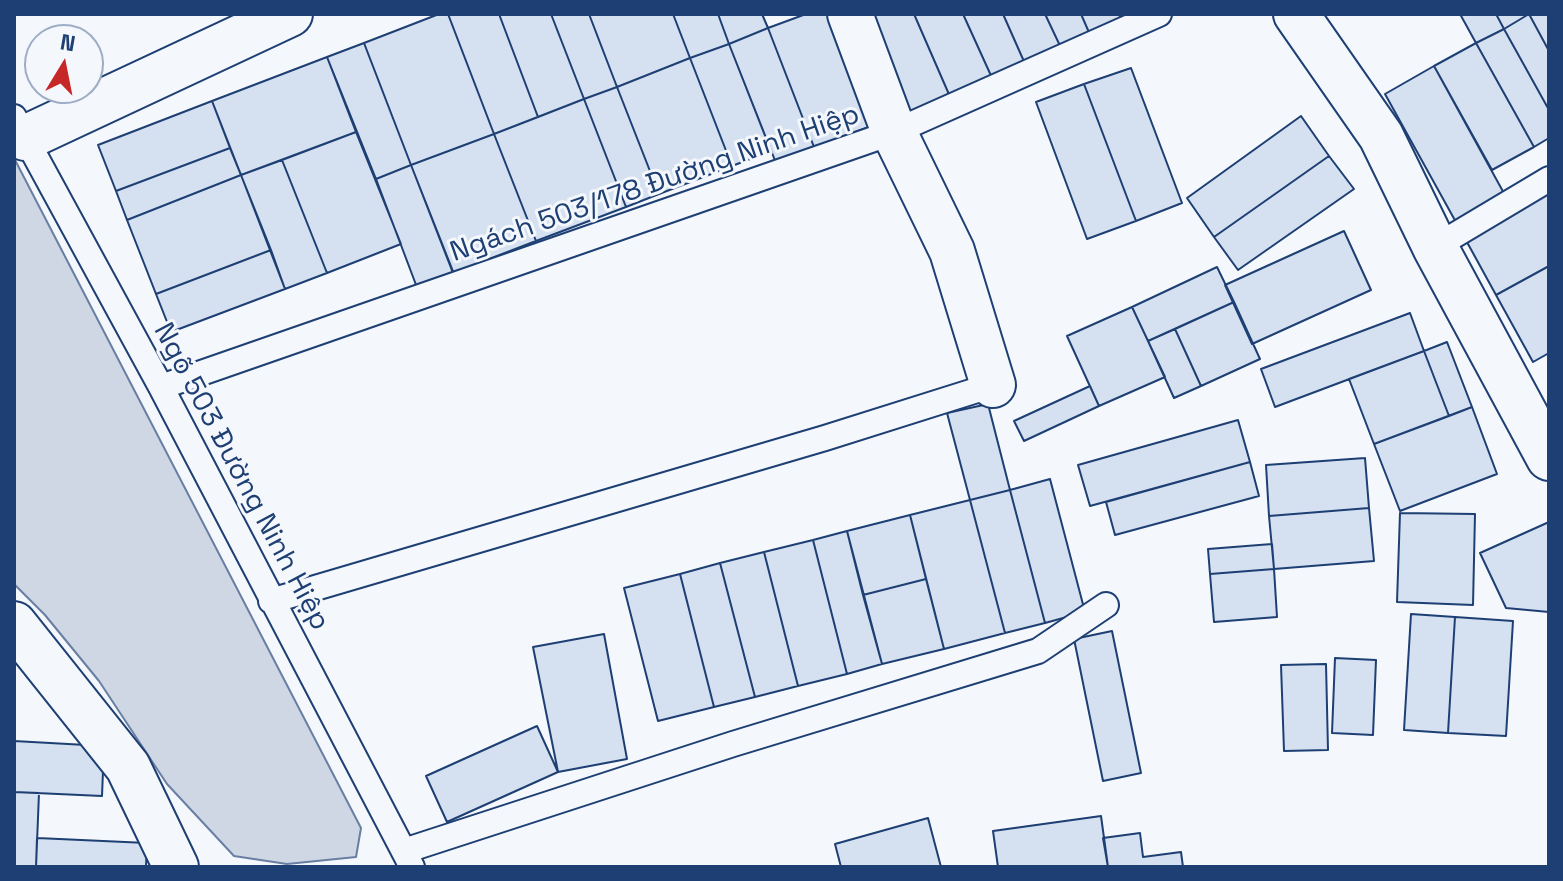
<!DOCTYPE html>
<html>
<head>
<meta charset="utf-8">
<style>
	body { margin:0 }
	#map { position:relative; width:1563px; height:881px; overflow:hidden; background:#f4f7fb; font-family:"Space Grotesk",sans-serif }
	canvas { display:block }
	.frame { position:absolute; inset:0; border:16px solid #1d3f73; pointer-events:none }
	.north { position:absolute; left:24px; top:24px; width:80px; height:80px; box-sizing:border-box; background:#f4f7fb; border:2px solid #9eadc5; border-radius:50%; rotate:10deg; font-size:22px; font-weight:700; line-height:32px; text-align:center; color:#1d3f73 }
	.north::after { content:''; display:block; margin:auto; width:28px; height:36px; background:#c62828; clip-path:polygon(50% 0,100% 100%,50% 72%,0 100%) }
</style>
</head>
<body>
<div id="map">
<canvas width="1563" height="881"></canvas>
<div class="frame"></div>
<div class="north">N</div>
</div>
<script>
const context = document.querySelector('canvas').getContext('2d');
context.lineJoin = 'round';
function fill(path, color) { context.fillStyle = color; context.fill(path, 'evenodd'); }
const poly = rows => new Path2D(rows.map(r => 'M' + r).join(''));
function stroke(path, color, width, dash) { context.strokeStyle = color; context.lineWidth = width; context.lineCap = dash ? 'butt' : 'round'; context.setLineDash(dash || []); context.stroke(path); }
function drawText(font, color, halo, rows, align = 'center') {
  context.font = font + ' "Space Grotesk",sans-serif'; context.lineWidth = 6; context.setLineDash([]); context.textBaseline = 'middle'; context.strokeStyle = halo; context.fillStyle = color; for (const [text, x, y, turn = 0] of rows) {
    context.save(); context.translate(x, y); context.rotate((+turn || 0) * Math.PI / 180); context.textAlign = isNaN(turn) ? turn : align; if (halo) context.strokeText(text, 0, 0); context.fillText(text, 0, 0); context.restore();
  }
}
const water = poly([
	[14,158,361,828,356,857,287,864,234,856,167,784,99,681,45,615,14,584,14,158]
]);
fill(water, '#cfd7e4');
stroke(water, '#687fa3', 2);
const building = poly([
	[439,14,448,14,494,134,411,165,364,43,439,14],
	[448,14,499,14,538,117,494,134,448,14],
	[499,14,551,14,584,99,538,117,499,14],
	[551,14,589,14,617,87,584,99,551,14],
	[589,14,673,14,690,58,617,87,589,14],
	[673,14,718,14,729,44,690,58,673,14],
	[718,14,762,14,768,28,729,44,718,14],
	[806,14,837,14,880,123,814,147,768,28,806,14],
	[867,14,914,14,951,99,912,116,867,14],
	[914,14,963,14,993,80,951,99,914,14],
	[963,14,1003,14,1026,66,993,80,963,14],
	[1003,14,1045,14,1062,50,1026,66,1003,14],
	[1045,14,1081,14,1091,37,1062,50,1045,14],
	[1081,14,1119,14,1123,24,1091,37,1081,14],
	[1460,14,1496,14,1504,29,1476,43,1460,14],
	[1496,14,1529,14,1504,29,1496,14],
	[1529,14,1549,14,1549,51,1529,14],
	[1529,14,1549,51,1549,110,1504,29,1529,14],
	[768,28,814,147,776,163,729,44,768,28],
	[1504,29,1549,110,1549,138,1534,147,1476,43,1504,29],
	[364,43,411,165,376,179,327,57,364,43],
	[1476,43,1534,147,1492,170,1434,66,1476,43],
	[729,44,771,151,732,166,690,58,729,44],
	[327,57,356,132,241,175,212,101,327,57],
	[690,58,732,166,659,194,617,87,690,58],
	[1434,66,1511,206,1462,233,1385,94,1434,66],
	[1131,68,1182,203,1136,221,1084,84,1131,68],
	[1084,84,1136,221,1087,239,1036,102,1084,84],
	[617,87,659,194,626,207,584,99,617,87],
	[584,99,626,207,536,241,494,134,584,99],
	[212,101,230,148,116,191,98,145,212,101],
	[1301,116,1329,156,1214,237,1187,198,1301,116],
	[356,132,401,244,327,273,282,160,356,132],
	[494,134,536,241,453,273,411,165,494,134],
	[230,148,241,175,127,220,116,191,230,148],
	[1329,156,1354,189,1238,270,1214,237,1329,156],
	[282,160,327,273,285,289,241,175,282,160],
	[411,165,458,284,421,298,376,179,411,165],
	[241,175,271,250,156,294,127,220,241,175],
	[1549,185,1549,266,1496,295,1462,233,1549,185],
	[1344,231,1371,290,1252,344,1225,285,1344,231],
	[271,250,285,289,171,332,156,294,271,250],
	[1549,266,1549,353,1533,362,1496,295,1549,266],
	[1217,267,1234,302,1148,341,1132,307,1217,267],
	[1234,302,1260,359,1201,386,1175,329,1234,302],
	[1132,307,1165,377,1099,406,1067,336,1132,307],
	[1410,313,1424,351,1275,407,1261,369,1410,313],
	[1175,329,1201,386,1174,398,1148,341,1175,329],
	[1447,342,1472,407,1449,416,1424,351,1447,342],
	[1424,351,1449,416,1374,444,1349,379,1424,351],
	[1090,386,1099,406,1024,441,1014,421,1090,386],
	[988,404,1010,490,970,500,947,413,988,404],
	[1472,407,1497,474,1400,511,1374,444,1472,407],
	[1238,420,1250,462,1090,506,1078,465,1238,420],
	[1365,458,1369,508,1269,516,1266,465,1365,458],
	[1250,462,1259,496,1115,535,1106,502,1250,462],
	[1050,479,1085,612,1045,623,1010,490,1050,479],
	[1010,490,1045,623,1005,633,970,500,1010,490],
	[970,500,1005,633,944,649,910,515,970,500],
	[1369,508,1374,561,1274,569,1269,516,1369,508],
	[1400,513,1475,514,1473,605,1397,602,1400,513],
	[910,515,926,579,863,595,847,531,910,515],
	[1549,522,1549,612,1506,608,1480,553,1549,522],
	[847,531,882,664,847,674,813,540,847,531],
	[813,540,847,674,798,686,764,552,813,540],
	[1272,544,1274,569,1210,574,1208,549,1272,544],
	[764,552,798,686,755,697,720,563,764,552],
	[720,563,755,697,714,707,680,574,720,563],
	[1274,569,1277,617,1214,622,1210,574,1274,569],
	[680,574,714,707,658,721,624,588,680,574],
	[926,579,944,649,882,664,863,595,926,579],
	[1411,614,1455,617,1448,733,1404,730,1411,614],
	[1455,617,1513,621,1506,736,1448,733,1455,617],
	[1112,631,1141,773,1103,781,1074,639,1112,631],
	[604,634,627,759,558,772,533,647,604,634],
	[1335,658,1376,660,1373,735,1332,733,1335,658],
	[1326,664,1328,750,1284,751,1281,665,1326,664],
	[537,726,558,772,447,822,426,776,537,726],
	[14,741,104,746,102,796,14,792,14,741],
	[14,792,39,793,36,867,14,867,14,792],
	[1101,816,1108,867,998,867,993,831,1101,816],
	[928,818,941,867,841,867,835,844,928,818],
	[1140,833,1143,857,1181,852,1183,867,1108,867,1103,838,1140,833],
	[37,838,147,843,146,867,36,867,37,838]
]);
fill(building, '#d5e0f0');
stroke(building, '#1d3f73', 2);
const lane = poly([
	[14,117,161,387,412,867],
	[1435,247,1549,179],
	[161,387,894,132,1159,14],
	[271,601,825,438,993,385],
	[404,851,733,744,1038,651,1106,605]
]);
const street = poly([
	[850,14,894,132,952,251,993,385],
	[1296,14,1381,136,1435,247,1549,458],
	[25,138,290,14],
	[14,624,128,767,176,867]
]);
stroke(lane, '#1d3f73', 28);
stroke(street, '#1d3f73', 48);
stroke(lane, '#f4f7fb', 24);
stroke(street, '#f4f7fb', 44);
drawText('28px', '#1d3f73', '#f4f7fb', [
	["Ngách 503/178 Đường Ninh Hiệp",655,184,-19],
	["Ngõ 503 Đường Ninh Hiệp",241,477,62]
]);
</script>
</body>
</html>
